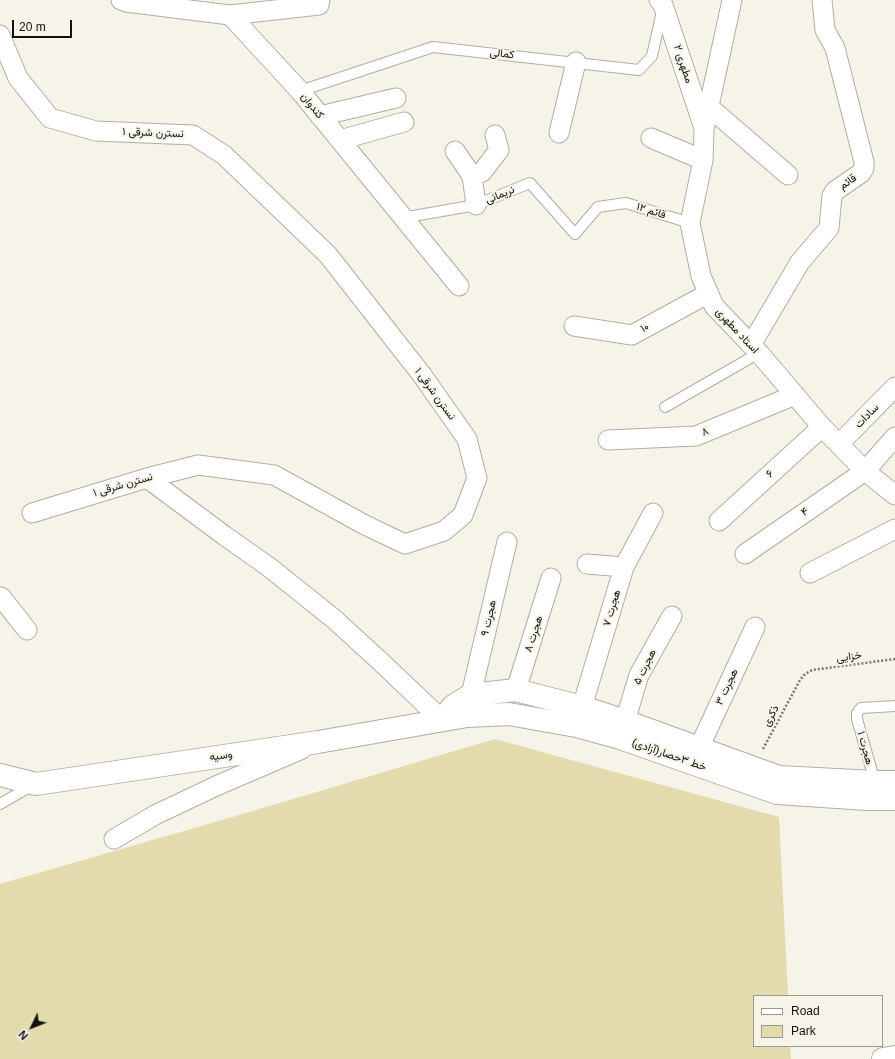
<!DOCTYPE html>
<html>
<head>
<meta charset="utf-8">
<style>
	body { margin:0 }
	#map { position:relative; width:895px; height:1059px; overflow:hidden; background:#f6f4e8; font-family:Arial,sans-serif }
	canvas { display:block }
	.legend { position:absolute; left:753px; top:995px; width:130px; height:52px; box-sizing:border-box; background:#f6f4e8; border:1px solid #9b9991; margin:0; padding:5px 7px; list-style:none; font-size:12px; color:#12110e }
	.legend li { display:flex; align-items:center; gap:8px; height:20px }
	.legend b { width:20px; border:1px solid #9b9991 }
	.north { position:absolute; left:12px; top:1007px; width:40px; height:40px; -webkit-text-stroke:3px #f6f4e8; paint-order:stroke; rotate:227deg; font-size:11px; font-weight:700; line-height:16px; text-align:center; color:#12110e }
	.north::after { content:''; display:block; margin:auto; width:14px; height:18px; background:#12110e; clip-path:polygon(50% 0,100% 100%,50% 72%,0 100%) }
	.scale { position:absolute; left:12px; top:20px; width:60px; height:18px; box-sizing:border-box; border:2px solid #12110e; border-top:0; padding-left:5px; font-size:12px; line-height:14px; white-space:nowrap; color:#12110e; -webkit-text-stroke:3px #f6f4e8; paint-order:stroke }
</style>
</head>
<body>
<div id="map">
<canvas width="895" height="1059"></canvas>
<ul class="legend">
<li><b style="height:5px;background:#fff"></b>Road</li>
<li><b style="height:11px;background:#e3dbae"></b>Park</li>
</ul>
<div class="north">N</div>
<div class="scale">20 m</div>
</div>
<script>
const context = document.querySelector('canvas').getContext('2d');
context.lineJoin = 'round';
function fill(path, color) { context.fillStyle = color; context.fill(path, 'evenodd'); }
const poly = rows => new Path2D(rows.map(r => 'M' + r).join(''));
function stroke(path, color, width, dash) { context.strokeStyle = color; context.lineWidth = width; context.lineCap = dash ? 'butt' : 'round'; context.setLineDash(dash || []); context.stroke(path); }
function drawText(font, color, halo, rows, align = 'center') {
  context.font = font + ' Arial,Vazirmatn,sans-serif'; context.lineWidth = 4; context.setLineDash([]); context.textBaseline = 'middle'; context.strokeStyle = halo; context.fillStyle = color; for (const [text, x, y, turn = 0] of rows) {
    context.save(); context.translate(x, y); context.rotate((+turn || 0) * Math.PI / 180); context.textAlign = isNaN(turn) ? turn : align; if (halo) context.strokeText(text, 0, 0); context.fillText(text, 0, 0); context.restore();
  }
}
fill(poly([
	[495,739,779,817,788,996,754,996,754,1046,790,1046,791,1059,0,1059,0,884,229,818]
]), '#e3dbae');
const lane = poly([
	[300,91,433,47,639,70,652,56,662,11],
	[402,218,476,205,530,183,575,234,598,207,626,203,690,223],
	[665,407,759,353],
	[875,782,857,719,857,713,861,708,895,706],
	[0,804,33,785]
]);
const street = poly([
	[121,0,126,2,230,15,300,91,459,286],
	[659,0,663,5,704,128],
	[732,0,704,129,703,160,690,223,701,276,714,306,759,353,822,427,865,471,895,495],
	[230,15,319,5,320,0],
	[0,35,18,78,50,118,96,131,193,135,224,155,328,255,422,375,467,439,477,478,463,515,444,531,405,544,365,525,274,475,198,465,147,478,32,513],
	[709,107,788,175],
	[320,116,396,98],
	[559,133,576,62],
	[651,138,703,160],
	[340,140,404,122],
	[455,151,472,176,476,205],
	[472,176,482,172,499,150,495,135],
	[574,326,632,335,709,293],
	[751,345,800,262,829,228,832,196,835,191,861,173,864,168,864,162,835,48,825,30,822,0],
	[608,440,696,436,795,395],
	[839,444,895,387],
	[147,478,225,536,269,567,334,619,381,662,442,720],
	[719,521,822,427],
	[745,554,865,471,895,437],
	[587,564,624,567],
	[810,573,895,529],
	[0,598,1,597,27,630],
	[516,690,551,578],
	[471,695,507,542],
	[582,707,624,567,653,513],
	[625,721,639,675,672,616],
	[699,748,755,627],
	[114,839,155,815,216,786,302,749]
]);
const secondary = poly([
	[442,720,453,706,471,695,516,690,582,707,625,721,779,777,875,782,895,782],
	[0,775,36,784,318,742,467,716,509,714,576,726,620,738,777,793,867,799,895,799],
	[883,1059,895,1057]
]);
stroke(lane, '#b0aea3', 12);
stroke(street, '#b0aea3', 21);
stroke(secondary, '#b0aea3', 24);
stroke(poly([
	[763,749,800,680,805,674,812,670,895,659]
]), '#797770', 2.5, [2, 2]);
stroke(lane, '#fff', 10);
stroke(street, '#fff', 19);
stroke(secondary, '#fff', 22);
drawText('11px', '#12110e', '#f6f4e8', [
	["کمالی",502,54,6],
	["مطهری ۲",683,64,72],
	["کندوان",312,106,51],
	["نسترن شرقی ۱",153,133,2],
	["قائم",848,182,-35],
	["نریمانی",500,195,-22],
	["قائم ۱۲",651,211,18],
	["۱۰",645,328,-29],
	["استاد مطهری",737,331,47],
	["نسترن شرقی ۱",435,394,54],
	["سادات",867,416,-45],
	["۸",705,432,-22],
	["۶",770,474,-42],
	["نسترن شرقی ۱",123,485,-16],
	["۴",805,512,-34],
	["هجرت ۷",612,608,-73],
	["هجرت ۹",489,618,-77],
	["هجرت ۸",534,634,-72],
	["خزایی",849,657,-8],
	["هجرت ۵",645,667,-64],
	["هجرت ۳",727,687,-65],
	["ذکری",771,716,-62],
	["هجرت ۱",865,748,75],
	["خط ۳حصار(آزادی)",669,755,19],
	["وسیه",221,756,-8]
]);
</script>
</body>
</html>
